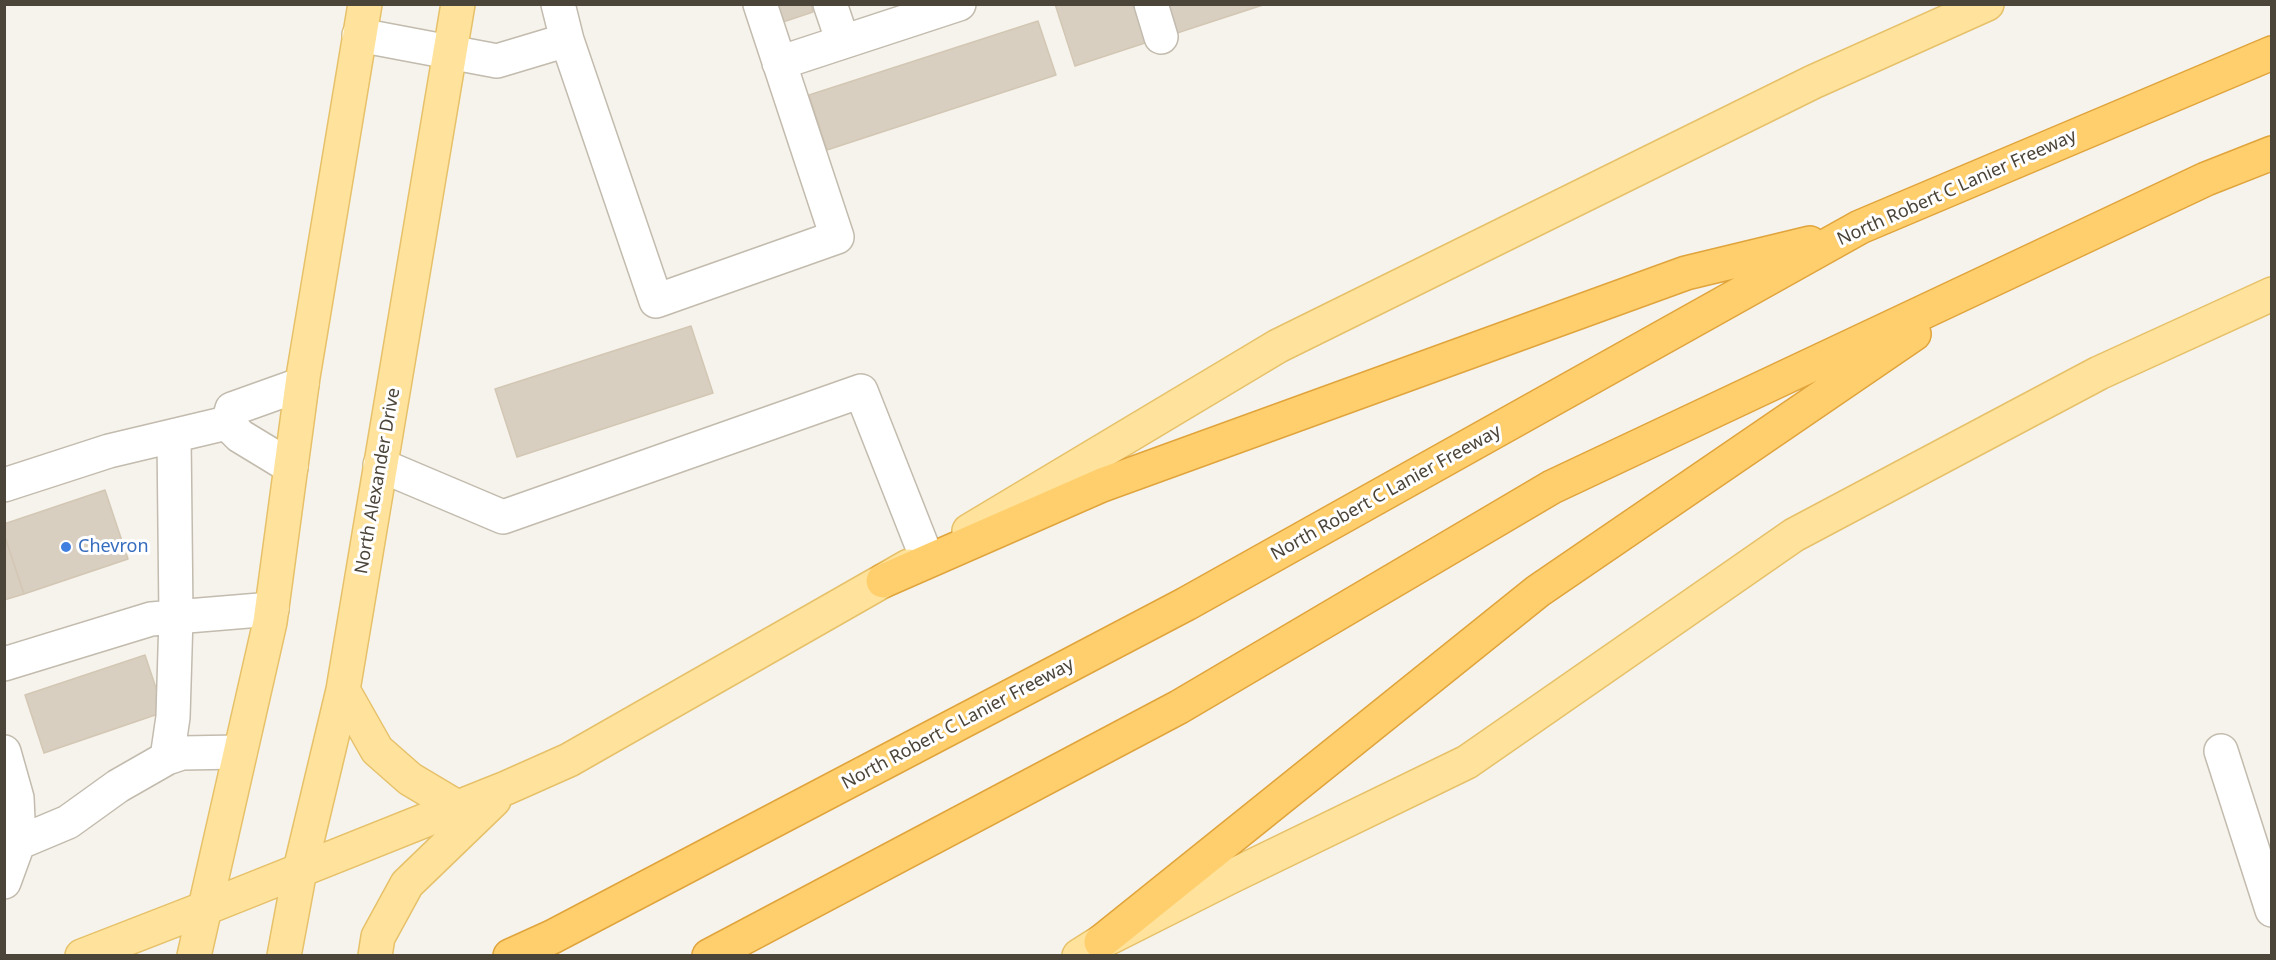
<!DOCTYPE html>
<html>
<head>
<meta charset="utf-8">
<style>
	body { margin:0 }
	#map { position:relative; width:2276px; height:960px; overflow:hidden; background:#f6f3ec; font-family:"Noto Sans",sans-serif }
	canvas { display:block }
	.frame { position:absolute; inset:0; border:6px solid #4b4439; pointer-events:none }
</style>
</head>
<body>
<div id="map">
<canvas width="2276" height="960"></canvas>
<div class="frame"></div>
</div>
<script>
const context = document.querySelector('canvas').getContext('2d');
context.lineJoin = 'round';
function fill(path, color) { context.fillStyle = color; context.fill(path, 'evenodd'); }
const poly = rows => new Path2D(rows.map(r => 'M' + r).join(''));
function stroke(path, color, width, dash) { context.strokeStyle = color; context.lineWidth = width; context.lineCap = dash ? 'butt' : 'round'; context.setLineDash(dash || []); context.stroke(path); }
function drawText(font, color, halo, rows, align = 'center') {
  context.font = font + ' "Noto Sans",sans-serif'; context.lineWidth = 6; context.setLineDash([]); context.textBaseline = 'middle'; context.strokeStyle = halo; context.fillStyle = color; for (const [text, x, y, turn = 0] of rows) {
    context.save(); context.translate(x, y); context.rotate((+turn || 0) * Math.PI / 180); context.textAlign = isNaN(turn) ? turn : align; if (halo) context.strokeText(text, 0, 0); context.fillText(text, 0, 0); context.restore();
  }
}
const building = poly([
	[777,4,811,4,813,12,783,22,777,4],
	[1055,4,1139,4,1151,41,1075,66,1055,4],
	[1168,4,1266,4,1177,33,1168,4],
	[1038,21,1056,75,827,150,809,95,1038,21],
	[691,326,713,393,517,457,495,389,691,326],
	[105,490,128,559,24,594,4,534,4,524,105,490],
	[4,534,24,594,4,600,4,534],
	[145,655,164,712,44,753,25,695,145,655]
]);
fill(building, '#d8cfc1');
stroke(building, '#d3c7b4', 1.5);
const minor = poly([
	[558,4,567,40],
	[1151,4,1161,37],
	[359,35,497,61,567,40,656,301,837,237,760,4],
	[843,42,959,4],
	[779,63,843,42,830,4],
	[380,465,503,517,861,391,926,556],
	[291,467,240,436,234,430,229,419,232,409,302,384],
	[4,485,109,451,231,422],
	[4,664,151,619,272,609],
	[2221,751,2272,910],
	[4,752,17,798,19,841,4,882],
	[167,758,173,717,176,617,174,436],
	[18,843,68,822,118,786,167,758,182,753,240,752]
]);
const major = poly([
	[969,531,1278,346,1813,82,1987,4],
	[343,690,377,750,410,779,457,807],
	[82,956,203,909,506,788,569,760,909,566],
	[194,956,270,622,303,377,365,4],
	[284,956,300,870,343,690,458,4],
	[375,956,378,937,407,884,494,800],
	[1079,956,1101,942,1230,877,1467,762,1794,535,2099,373,2272,294]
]);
const highway = poly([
	[883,581,1102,485,1686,273,1810,243],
	[1101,942,1538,591,1914,334],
	[510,956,552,937,1186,604,1860,227,2272,53],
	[709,956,1179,707,1552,487,2206,179,2272,153]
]);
stroke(minor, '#c2bbae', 36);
stroke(major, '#e6c16a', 36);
stroke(highway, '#e0a43c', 36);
stroke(minor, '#fff', 33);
stroke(major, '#ffe39c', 33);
stroke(highway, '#ffcf6e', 33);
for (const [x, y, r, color] of [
	[66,547,6,"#3f7fe0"]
]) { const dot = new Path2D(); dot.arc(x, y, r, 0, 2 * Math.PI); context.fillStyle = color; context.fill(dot); stroke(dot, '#fff', 2); }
drawText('18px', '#4b4439', '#fff', [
	["North Robert C Lanier Freeway",1957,188,-24],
	["North Alexander Drive",378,481,-80],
	["North Robert C Lanier Freeway",1386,493,-29],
	["North Robert C Lanier Freeway",958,724,-28]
]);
drawText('18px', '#366cbe', '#fff', [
	["Chevron",78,547]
], 'left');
</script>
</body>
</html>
